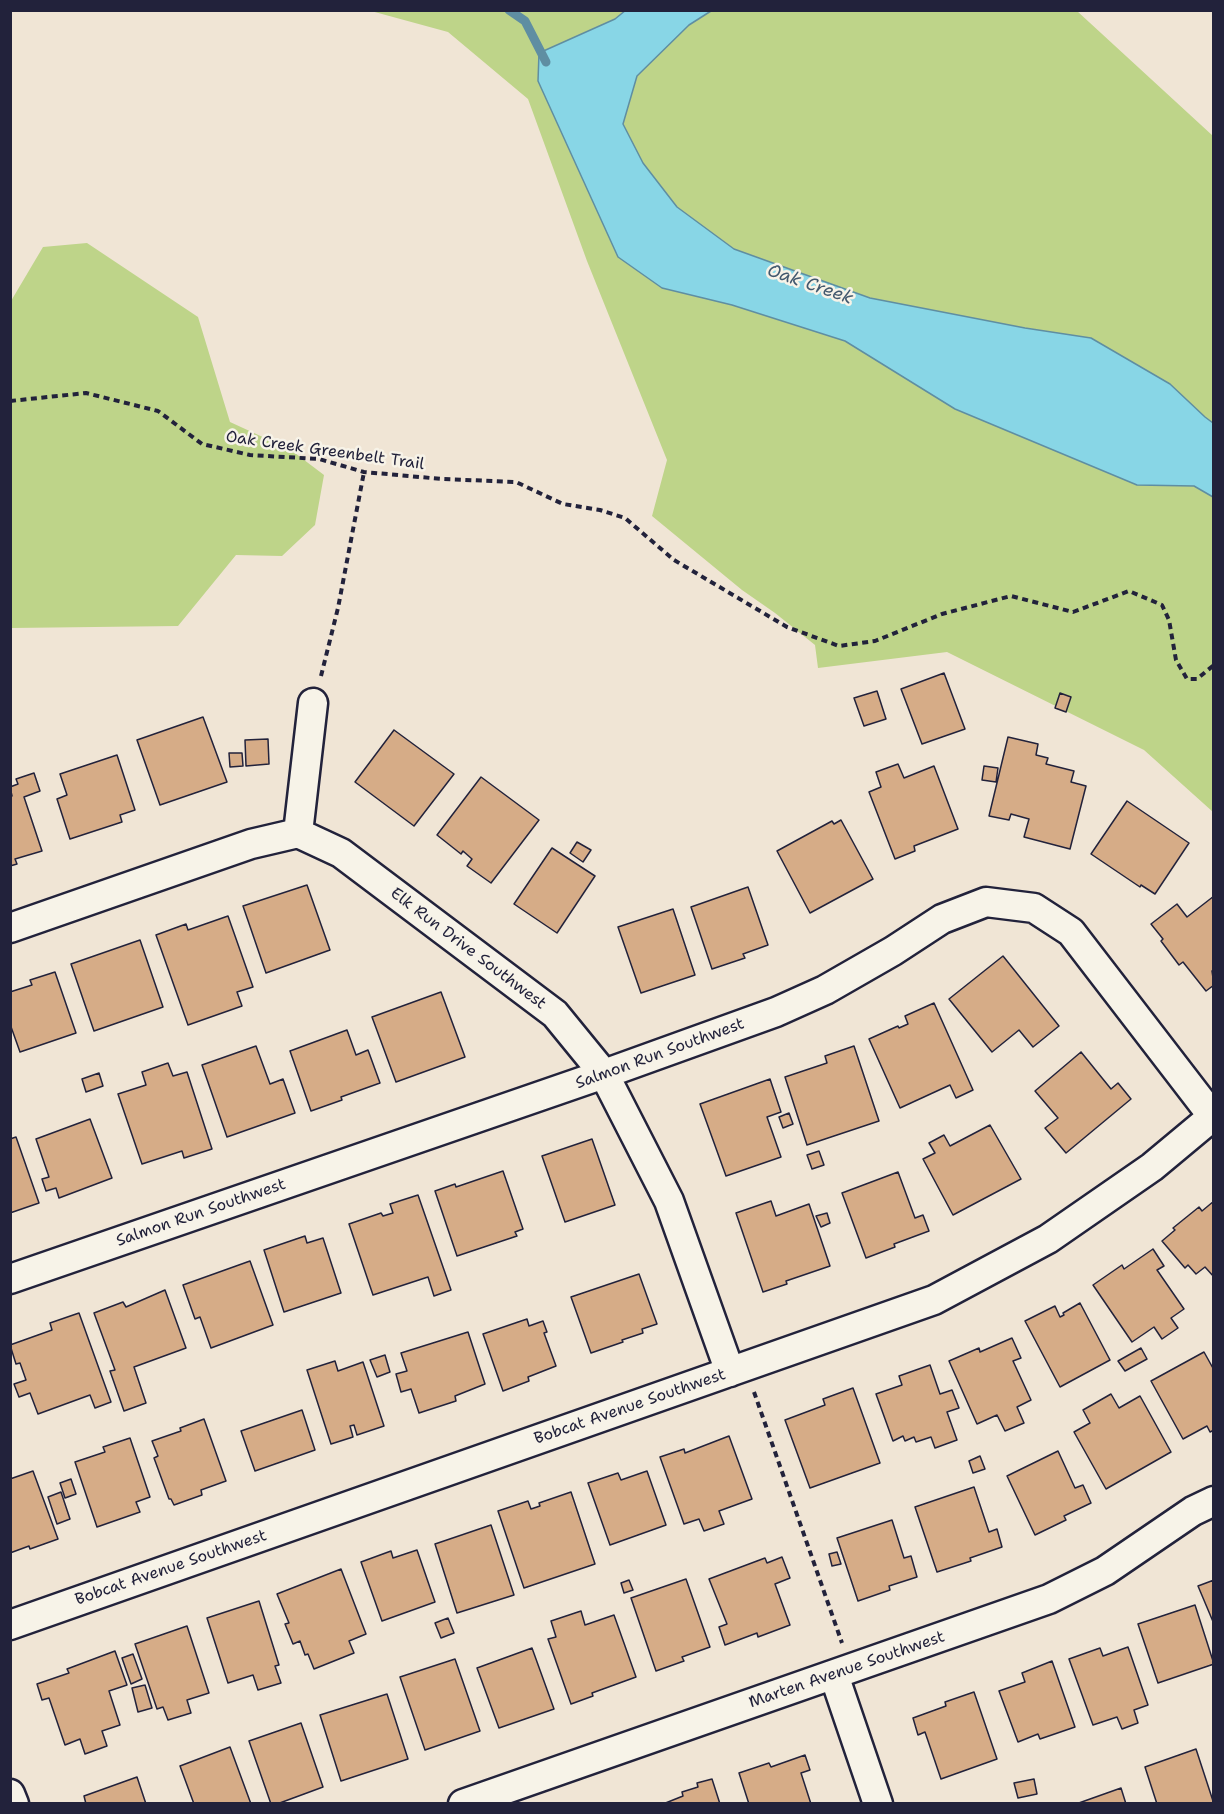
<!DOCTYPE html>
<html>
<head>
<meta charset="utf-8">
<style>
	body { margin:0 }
	#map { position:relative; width:1224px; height:1814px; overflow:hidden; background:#f0e5d5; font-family:"Shantell Sans",sans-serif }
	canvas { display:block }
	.frame { position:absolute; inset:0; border:12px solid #22223b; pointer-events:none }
</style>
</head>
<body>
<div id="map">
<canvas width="1224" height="1814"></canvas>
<div class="frame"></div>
</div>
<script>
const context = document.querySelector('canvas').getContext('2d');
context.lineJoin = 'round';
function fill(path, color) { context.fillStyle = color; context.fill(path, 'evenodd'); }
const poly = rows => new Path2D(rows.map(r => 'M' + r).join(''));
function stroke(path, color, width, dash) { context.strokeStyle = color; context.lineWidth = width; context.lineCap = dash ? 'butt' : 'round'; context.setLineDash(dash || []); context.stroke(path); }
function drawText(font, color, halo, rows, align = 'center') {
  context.font = font + ' "Shantell Sans",sans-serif'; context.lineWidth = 5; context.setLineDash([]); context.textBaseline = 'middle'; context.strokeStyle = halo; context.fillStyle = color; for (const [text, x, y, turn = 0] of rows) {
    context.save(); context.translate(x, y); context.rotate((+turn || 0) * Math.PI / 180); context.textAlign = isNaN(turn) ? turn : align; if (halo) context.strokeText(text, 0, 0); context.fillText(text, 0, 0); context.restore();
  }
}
fill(poly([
	[371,11,1077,11,1213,136,1213,812,1144,750,947,652,818,668,815,645,775,613,742,590,652,516,667,460,587,261,528,99,448,32],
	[87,243,198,317,230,422,291,450,324,475,315,525,282,556,236,555,178,626,11,628,11,301,43,247]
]), '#bed489');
const water = poly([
	[626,10,711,11,689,25,637,76,623,124,643,163,677,207,734,249,870,298,1025,328,1091,338,1170,384,1205,417,1213,423,1213,497,1194,486,1137,485,955,409,845,341,732,305,662,288,618,257,538,81,539,53,615,19,626,10]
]);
fill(water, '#88d6e6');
stroke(water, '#5f8ea2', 1.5);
stroke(poly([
	[509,10,525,21,546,62]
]), '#5f8ea2', 9);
const building = poly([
	[944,673,965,729,922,744,901,689,944,673],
	[877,691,886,719,864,726,854,698,877,691],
	[1060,693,1071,697,1066,712,1055,708,1060,693],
	[203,717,227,782,160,805,137,740,203,717],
	[394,730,454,774,414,826,355,782,394,730],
	[1008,737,1038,744,1036,755,1048,758,1046,764,1074,771,1071,782,1086,786,1070,849,1024,837,1029,819,1011,814,1009,820,989,816,1008,737],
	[268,739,269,764,246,766,245,740,268,739],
	[229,753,242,753,243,766,230,767,229,753],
	[117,755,135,810,120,815,122,822,70,839,57,799,67,795,60,774,117,755],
	[898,764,904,778,934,766,958,829,914,846,915,851,895,859,869,792,881,787,876,772,898,764],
	[984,766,998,768,996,782,982,780,984,766],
	[34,773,40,791,24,797,42,851,15,859,17,864,10,866,10,796,12,796,10,787,18,784,16,779,34,773],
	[481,777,539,820,491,883,467,866,472,859,463,851,461,854,437,835,481,777],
	[1127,801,1189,843,1155,894,1141,885,1140,887,1091,854,1127,801],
	[841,820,873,879,810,913,777,851,832,821,834,824,841,820],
	[577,842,591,850,583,862,570,853,577,842],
	[552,848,595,876,557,933,514,904,552,848],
	[307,885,330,950,266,973,243,906,307,885],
	[748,887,768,945,743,954,745,958,712,969,691,907,748,887],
	[1214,896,1214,969,1212,971,1214,985,1206,991,1183,962,1179,965,1161,941,1163,939,1151,924,1177,904,1187,917,1214,896],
	[673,909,695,975,641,993,618,927,673,909],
	[228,916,253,987,237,992,242,1006,188,1025,156,935,186,924,188,930,228,916],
	[140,940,163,1007,94,1031,71,964,140,940],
	[1003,956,1059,1026,1033,1047,1019,1030,992,1052,949,999,1003,956],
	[55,972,76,1033,20,1052,10,1024,10,992,32,985,30,980,55,972],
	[441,992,465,1057,396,1082,372,1017,441,992],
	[934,1003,973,1090,956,1098,950,1085,900,1108,869,1039,898,1026,899,1028,908,1024,905,1016,934,1003],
	[347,1030,356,1055,368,1050,380,1083,341,1097,342,1100,311,1111,290,1051,347,1030],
	[256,1046,270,1084,283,1079,295,1113,227,1137,202,1065,256,1046],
	[854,1046,879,1121,807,1145,785,1077,827,1063,825,1056,854,1046],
	[1081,1052,1111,1089,1118,1083,1131,1099,1066,1153,1045,1128,1058,1118,1035,1091,1081,1052],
	[168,1063,173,1076,187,1072,212,1149,184,1158,182,1151,142,1164,118,1094,146,1085,142,1072,168,1063],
	[99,1073,103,1086,86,1092,82,1079,99,1073],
	[770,1079,781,1112,767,1117,781,1157,726,1176,700,1104,770,1079],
	[789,1113,793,1124,783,1128,779,1117,789,1113],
	[90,1119,112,1178,59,1198,56,1188,46,1191,42,1179,49,1177,36,1139,90,1119],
	[990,1125,1021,1179,953,1215,923,1159,935,1153,929,1143,944,1135,950,1146,990,1125],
	[16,1137,39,1203,10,1213,10,1139,16,1137],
	[592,1139,615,1205,565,1222,542,1156,592,1139],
	[819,1151,824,1165,812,1169,807,1155,819,1151],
	[503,1171,523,1229,515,1232,517,1236,457,1256,435,1191,455,1184,456,1187,503,1171],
	[898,1172,915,1218,923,1215,929,1231,894,1244,895,1247,866,1258,842,1193,898,1172],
	[418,1195,451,1290,434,1296,428,1277,373,1295,349,1224,381,1213,383,1216,393,1213,390,1204,418,1195],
	[771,1201,776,1216,809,1204,830,1266,786,1281,787,1284,763,1292,736,1213,771,1201],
	[1214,1201,1214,1277,1205,1267,1196,1274,1188,1265,1185,1268,1162,1241,1175,1230,1173,1228,1199,1207,1202,1211,1214,1201],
	[827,1213,830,1223,821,1227,816,1216,827,1213],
	[305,1236,307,1243,323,1238,341,1293,284,1312,264,1250,305,1236],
	[1153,1249,1164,1266,1157,1270,1184,1309,1171,1318,1178,1328,1162,1339,1154,1327,1132,1342,1093,1285,1122,1265,1124,1269,1153,1249],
	[250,1261,273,1325,211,1348,200,1317,195,1319,183,1285,250,1261],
	[639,1274,657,1324,642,1329,643,1333,622,1340,623,1342,591,1353,571,1297,639,1274],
	[165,1290,186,1348,134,1367,146,1403,124,1411,110,1371,115,1370,94,1313,123,1302,126,1307,165,1290],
	[1080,1303,1110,1360,1060,1387,1025,1321,1055,1306,1060,1317,1064,1315,1063,1313,1080,1303],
	[79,1313,111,1402,95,1408,90,1395,38,1414,30,1393,19,1397,14,1384,26,1380,20,1363,16,1364,10,1345,52,1330,50,1323,79,1313],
	[527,1319,529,1326,543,1321,547,1332,544,1333,556,1366,528,1377,529,1381,503,1391,483,1334,527,1319],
	[468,1332,485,1384,455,1396,456,1401,419,1413,411,1389,401,1392,396,1374,407,1371,401,1353,468,1332],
	[1012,1338,1021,1358,1013,1361,1031,1400,1017,1407,1024,1423,1005,1431,997,1415,977,1424,949,1361,979,1348,980,1352,1012,1338],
	[1141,1348,1147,1359,1125,1371,1118,1361,1141,1348],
	[1204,1352,1214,1370,1214,1430,1210,1432,1207,1426,1183,1439,1151,1381,1204,1352],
	[385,1355,390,1372,377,1377,370,1360,385,1355],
	[335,1361,338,1371,363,1362,384,1426,357,1435,354,1425,350,1426,353,1437,331,1444,307,1370,335,1361],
	[930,1365,940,1394,952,1390,959,1408,947,1412,957,1440,935,1448,931,1437,916,1442,914,1437,905,1441,903,1436,893,1441,876,1394,902,1385,899,1376,930,1365],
	[853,1388,880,1463,810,1488,785,1420,825,1405,823,1399,853,1388],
	[1111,1394,1119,1408,1140,1396,1171,1452,1106,1489,1074,1432,1090,1423,1083,1410,1111,1394],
	[302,1410,315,1450,255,1471,241,1431,302,1410],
	[204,1419,226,1481,201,1490,202,1495,174,1505,171,1499,169,1499,154,1458,158,1456,152,1441,181,1431,180,1428,204,1419],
	[729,1436,752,1499,719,1511,724,1524,704,1531,699,1519,684,1524,660,1457,684,1449,685,1453,729,1436],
	[130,1438,150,1497,136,1502,140,1512,97,1527,75,1462,105,1452,103,1447,130,1438],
	[1058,1451,1075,1488,1083,1485,1091,1503,1064,1516,1066,1520,1035,1535,1007,1476,1058,1451],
	[980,1456,985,1469,973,1473,969,1461,980,1456],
	[33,1471,58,1539,30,1549,29,1546,10,1553,10,1479,33,1471],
	[647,1471,666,1525,610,1545,588,1483,618,1473,621,1480,647,1471],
	[71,1479,76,1494,65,1498,60,1483,71,1479],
	[974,1487,989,1532,997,1529,1002,1547,970,1558,971,1561,937,1572,915,1507,974,1487],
	[61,1492,70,1519,57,1524,48,1497,61,1492],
	[571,1492,595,1564,524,1588,498,1511,528,1501,531,1509,540,1506,539,1503,571,1492],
	[892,1520,904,1558,911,1556,917,1577,889,1586,890,1590,858,1601,837,1538,892,1520],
	[491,1525,514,1595,457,1613,435,1544,491,1525],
	[417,1550,435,1602,382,1621,361,1562,391,1551,393,1558,417,1550],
	[837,1552,841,1564,832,1566,829,1554,837,1552],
	[782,1557,790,1578,775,1584,790,1625,758,1637,757,1633,725,1645,719,1627,727,1624,709,1579,765,1558,767,1563,782,1557],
	[341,1569,366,1634,349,1641,354,1653,314,1669,308,1654,305,1655,300,1641,293,1644,285,1624,289,1623,277,1594,341,1569],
	[686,1579,710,1647,682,1657,684,1661,656,1671,631,1598,686,1579],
	[629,1580,633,1590,624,1593,621,1583,629,1580],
	[1214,1580,1214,1624,1198,1586,1214,1580],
	[259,1601,279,1665,275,1666,281,1683,258,1690,253,1675,228,1683,207,1618,259,1601],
	[1195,1605,1214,1664,1158,1683,1138,1624,1195,1605],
	[581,1611,585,1625,614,1615,636,1677,592,1693,593,1696,571,1704,548,1639,556,1637,551,1621,581,1611],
	[448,1618,454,1633,441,1638,435,1623,448,1618],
	[187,1626,209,1693,187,1700,191,1713,168,1720,163,1707,157,1709,135,1644,187,1626],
	[1128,1647,1148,1705,1134,1710,1138,1723,1122,1729,1117,1717,1093,1725,1069,1659,1100,1648,1103,1656,1128,1647],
	[532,1648,554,1709,499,1728,477,1668,532,1648],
	[115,1651,127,1685,109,1691,120,1725,102,1731,107,1746,85,1754,80,1739,65,1745,49,1698,42,1700,37,1684,69,1673,67,1669,115,1651],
	[133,1654,142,1679,131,1684,122,1658,133,1654],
	[455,1659,480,1731,425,1750,400,1677,455,1659],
	[1052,1661,1075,1727,1040,1739,1038,1734,1018,1742,999,1691,1025,1682,1022,1673,1052,1661],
	[145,1685,152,1708,138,1712,132,1688,145,1685],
	[974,1692,997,1759,941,1779,925,1732,918,1735,913,1718,946,1706,945,1702,974,1692],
	[387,1694,408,1759,341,1781,320,1715,387,1694],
	[301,1723,323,1787,277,1804,271,1804,249,1741,301,1723],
	[230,1747,251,1804,194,1804,180,1766,230,1747],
	[1196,1749,1214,1804,1157,1804,1145,1767,1196,1749],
	[805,1755,810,1770,801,1773,811,1804,749,1804,739,1773,769,1763,771,1767,805,1755],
	[137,1777,146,1804,86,1804,84,1796,137,1777],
	[712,1779,720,1804,663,1804,683,1796,682,1792,698,1787,697,1783,712,1779],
	[1034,1779,1037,1794,1018,1798,1014,1783,1034,1779],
	[1121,1788,1126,1804,1076,1804,1121,1788]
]);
fill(building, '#d6ac87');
stroke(building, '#22223b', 1.5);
const minor = poly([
	[298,833,313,703],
	[10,928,251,844,298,833,341,853,555,1014,604,1074,669,1201,730,1372],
	[10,1279,604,1074,776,1012,825,990,893,951,942,919,986,902,1034,908,1071,932,1214,1118],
	[10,1625,934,1300,1048,1239,1152,1167,1212,1117],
	[834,1675,878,1804],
	[10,1794,14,1804],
	[463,1804,1049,1599,1105,1571,1193,1511,1214,1501]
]);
stroke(minor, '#22223b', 33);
stroke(poly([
	[10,401,86,393,158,411,202,444,250,455,319,459,364,472,442,479,516,482,563,504,600,510,625,518,674,560,787,627,839,646,875,641,942,614,1011,596,1073,612,1129,591,1162,605,1169,620,1176,660,1187,679,1197,679,1214,665],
	[321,676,338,608,364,472],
	[754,1392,842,1643]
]), '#22223b', 4, [6, 4.5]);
stroke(minor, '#f7f3e8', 28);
drawText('16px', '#22223b', '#f7f3e8', [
	["Oak Creek Greenbelt Trail",325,451,8],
	["Elk Run Drive Southwest",468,949,37],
	["Salmon Run Southwest",660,1054,-20],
	["Salmon Run Southwest",201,1213,-19],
	["Bobcat Avenue Southwest",630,1407,-19],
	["Bobcat Avenue Southwest",171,1568,-19],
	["Marten Avenue Southwest",847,1670,-19]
]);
drawText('italic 18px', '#41586e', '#f7f3e8', [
	["Oak Creek",810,285,19]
]);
</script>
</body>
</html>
